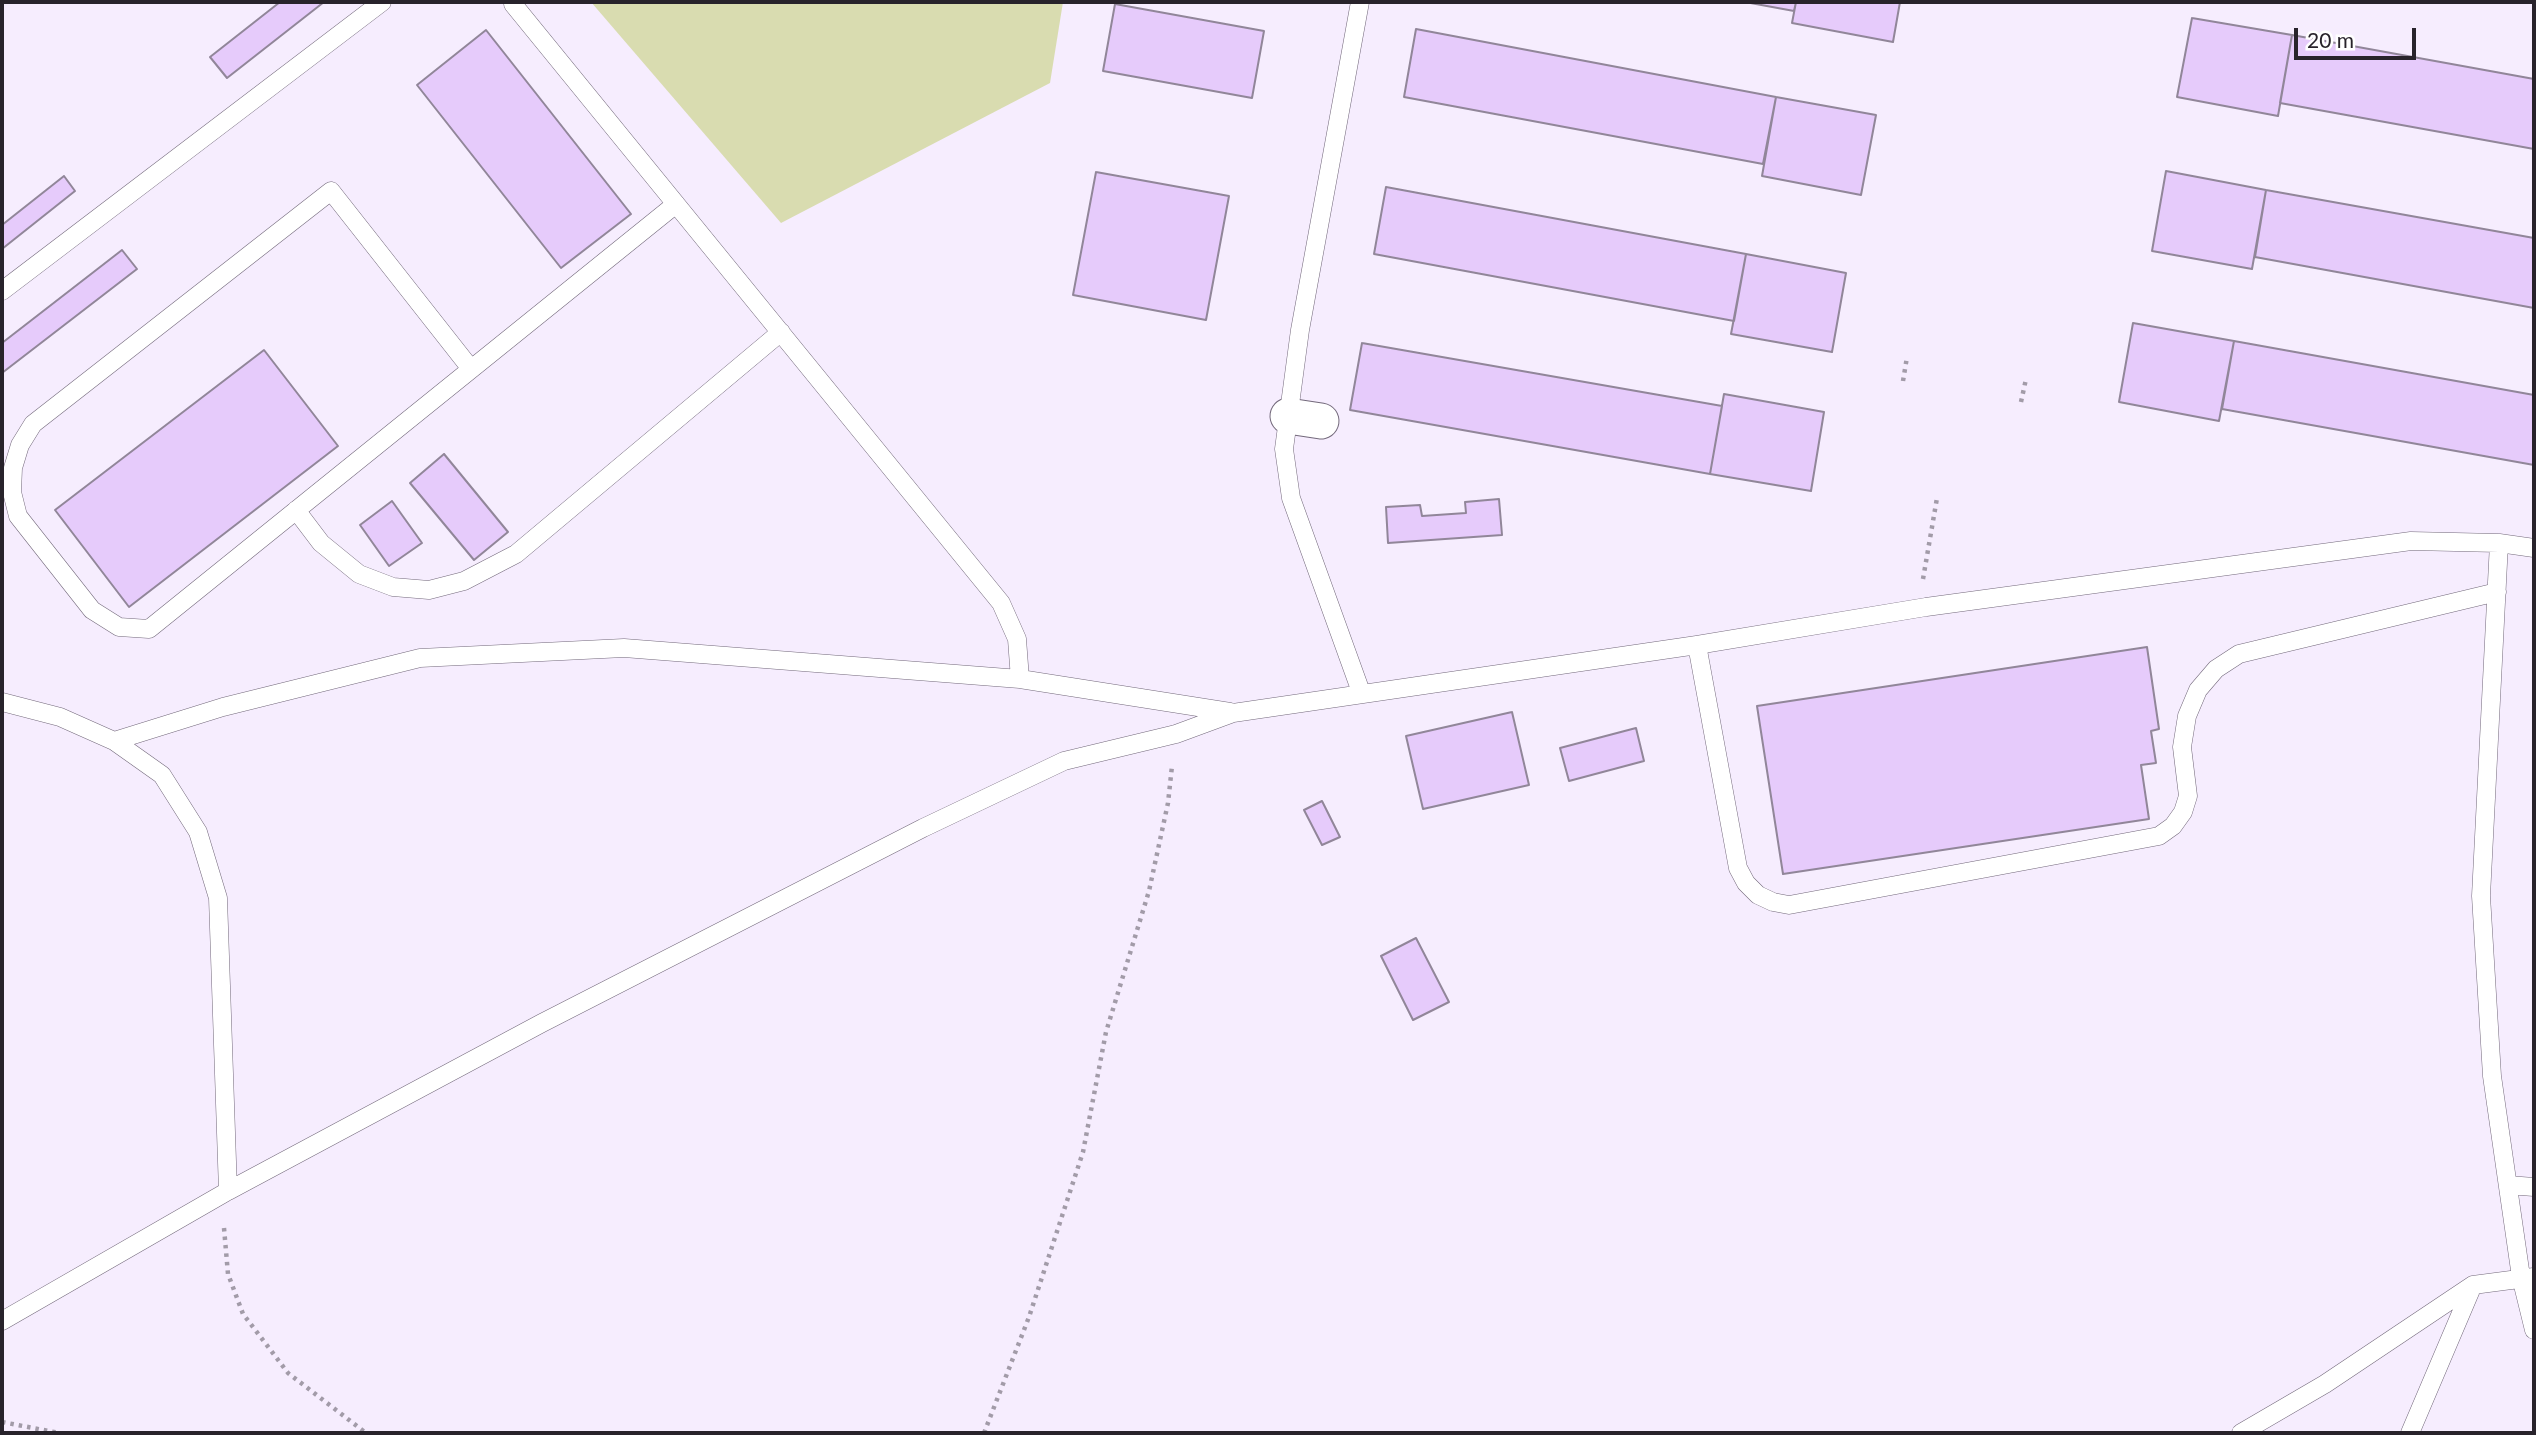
<!DOCTYPE html>
<html>
<head>
<meta charset="utf-8">
<style>
	body { margin:0 }
	#map { position:relative; width:2536px; height:1435px; overflow:hidden; background:#f6edfe; font-family:Lato,sans-serif }
	canvas { display:block }
	.frame { position:absolute; inset:0; border:4px solid #28232b; pointer-events:none }
	.scale { position:absolute; left:2294px; top:28px; width:122px; height:32px; box-sizing:border-box; border:4px solid #28232b; border-top:0; padding-left:9px; font-size:21px; line-height:24px; white-space:nowrap; color:#28232b; -webkit-text-stroke:5px #fff; paint-order:stroke }
</style>
</head>
<body>
<div id="map">
<canvas width="2536" height="1435"></canvas>
<div class="frame"></div>
<div class="scale">20 m</div>
</div>
<script>
const context = document.querySelector('canvas').getContext('2d');
context.lineJoin = 'round';
function fill(path, color) { context.fillStyle = color; context.fill(path, 'evenodd'); }
const poly = rows => new Path2D(rows.map(r => 'M' + r).join(''));
function stroke(path, color, width, dash) { context.strokeStyle = color; context.lineWidth = width; context.lineCap = dash ? 'butt' : 'round'; context.setLineDash(dash || []); context.stroke(path); }
fill(poly([
	[591,2,1063,2,1050,83,781,223]
]), '#d9dcb0');
const building = poly([
	[280,2,324,2,227,78,210,57,280,2],
	[1745,2,1796,2,1794,11,1745,2],
	[1796,2,1900,2,1893,42,1792,23,1796,2],
	[1115,4,1264,31,1252,98,1103,71,1115,4],
	[2192,18,2292,35,2278,116,2177,97,2192,18],
	[1416,29,1776,97,1763,164,1404,97,1416,29],
	[486,30,631,214,561,268,417,85,486,30],
	[2292,35,2534,79,2534,149,2280,103,2292,35],
	[1776,97,1876,115,1861,195,1762,176,1776,97],
	[2166,171,2266,190,2252,269,2152,251,2166,171],
	[1096,172,1229,196,1206,320,1073,295,1096,172],
	[64,176,75,191,2,249,2,225,64,176],
	[1386,187,1746,254,1734,321,1374,254,1386,187],
	[2266,190,2534,238,2534,308,2255,257,2266,190],
	[122,250,137,269,2,373,2,343,122,250],
	[1746,254,1846,273,1832,352,1731,334,1746,254],
	[2133,323,2234,341,2219,421,2119,402,2133,323],
	[2234,341,2534,395,2534,465,2222,409,2234,341],
	[1362,343,1722,406,1710,474,1350,410,1362,343],
	[264,350,338,446,129,607,55,510,264,350],
	[1724,394,1824,412,1811,491,1710,474,1724,394],
	[444,454,508,532,474,560,410,483,444,454],
	[1499,499,1502,535,1388,543,1386,507,1420,505,1422,516,1466,513,1465,502,1499,499],
	[392,501,422,543,389,566,360,525,392,501],
	[2147,647,2159,729,2151,731,2156,763,2141,765,2149,819,1783,874,1757,706,2147,647],
	[1512,712,1529,785,1423,809,1406,736,1512,712],
	[1636,728,1644,761,1569,781,1560,748,1636,728],
	[1322,801,1340,837,1322,845,1304,810,1322,801],
	[1416,938,1449,1002,1413,1020,1381,956,1416,938]
]);
fill(building, '#e6cbfb');
stroke(building, '#918699', 2);
const lane = poly([
	[1360,2,1300,330,1284,449,1291,498,1361,692],
	[513,4,1001,603,1017,639,1020,679],
	[2,291,382,2],
	[471,369,331,191,33,424,20,445,13,468,12,492,18,516,92,610,119,627,149,629,676,204],
	[296,510,321,543,359,574,393,587,429,590,464,581,516,554,781,332],
	[2499,543,2481,896,2492,1076,2521,1277,2534,1330],
	[1697,645,1738,868,1746,883,1758,895,1773,902,1789,905,2159,836,2173,826,2183,812,2188,796,2182,747,2187,716,2198,690,2216,669,2239,654,2497,592],
	[2,702,60,717,114,741,162,775,198,832,218,898,228,1191],
	[114,741,223,707,420,658,624,648,1020,679,1230,712],
	[2508,1185,2534,1187],
	[2,1321,228,1191,542,1023,923,828,1064,761,1176,734,1233,713,1697,645,1926,607,2411,541,2499,543,2534,548],
	[2241,1433,2325,1384,2473,1285,2534,1277],
	[2410,1433,2473,1285]
]);
const street = poly([
	[1288,416,1321,421]
]);
stroke(lane, '#73697b', 19);
stroke(street, '#73697b', 37);
stroke(poly([
	[1903,381,1907,357],
	[2021,402,2026,379],
	[1923,579,1937,498],
	[224,1228,228,1274,243,1314,288,1373,366,1433],
	[2,1422,59,1433],
	[984,1433,1029,1317,1083,1152,1106,1032,1149,891,1168,803,1172,766]
]), '#a29ba8', 4.5, [3.5, 5]);
stroke(lane, '#fff', 18);
stroke(street, '#fff', 35);
</script>
</body>
</html>
